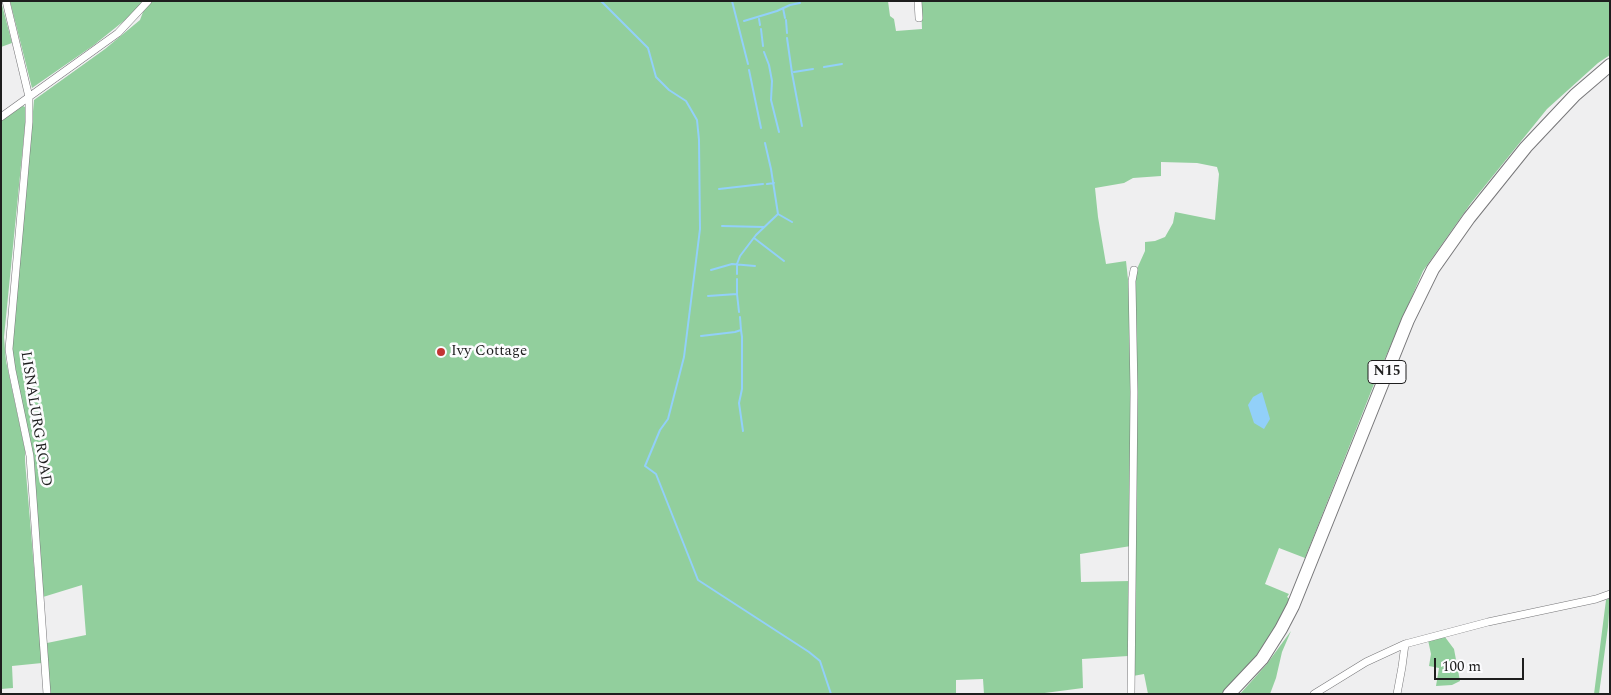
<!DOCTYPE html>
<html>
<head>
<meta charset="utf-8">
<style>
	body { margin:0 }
	#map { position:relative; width:1611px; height:695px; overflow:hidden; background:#efeff0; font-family:Spectral,serif }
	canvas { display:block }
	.frame { position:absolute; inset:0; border:2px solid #1e1e1e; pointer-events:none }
	.scale { position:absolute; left:1434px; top:658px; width:90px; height:22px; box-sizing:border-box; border:2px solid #1e1e1e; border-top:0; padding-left:6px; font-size:15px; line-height:18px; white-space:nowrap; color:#1e1e1e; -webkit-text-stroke:4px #fcfcfe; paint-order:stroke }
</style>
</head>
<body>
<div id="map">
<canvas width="1611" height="695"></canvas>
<div class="frame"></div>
<div class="scale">100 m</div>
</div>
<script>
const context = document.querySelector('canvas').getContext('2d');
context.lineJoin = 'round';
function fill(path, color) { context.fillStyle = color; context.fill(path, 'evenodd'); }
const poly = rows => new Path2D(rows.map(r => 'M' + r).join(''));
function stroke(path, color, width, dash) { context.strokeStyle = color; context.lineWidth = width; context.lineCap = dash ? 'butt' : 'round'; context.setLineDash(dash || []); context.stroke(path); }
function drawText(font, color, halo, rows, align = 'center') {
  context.font = font + ' Spectral,serif'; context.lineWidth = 5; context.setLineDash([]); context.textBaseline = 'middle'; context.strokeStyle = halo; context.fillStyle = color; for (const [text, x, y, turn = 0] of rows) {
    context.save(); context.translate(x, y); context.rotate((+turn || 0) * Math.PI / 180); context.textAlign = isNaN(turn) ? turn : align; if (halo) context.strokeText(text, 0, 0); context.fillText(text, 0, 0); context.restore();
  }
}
fill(poly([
	[1,1,12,43,1,47],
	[10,1,141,1,141,5,125,20,94,45,32,88],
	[152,1,888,1,890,16,894,19,896,31,922,29,921,1,1610,1,1610,55,1598,63,1547,109,1471,203,1423,271,1376,379,1305,558,1279,548,1265,584,1289,594,1287,597,1290,599,1276,627,1262,648,1247,668,1222,694,1148,694,1144,674,1133,676,1136,574,1136,456,1134,284,1136,271,1145,251,1145,242,1155,241,1165,237,1173,223,1175,212,1215,220,1219,174,1217,167,1197,163,1161,162,1161,176,1133,178,1124,183,1095,188,1098,217,1106,264,1126,261,1130,298,1131,546,1080,554,1081,582,1130,581,1128,656,1082,659,1083,688,1037,694,984,694,983,679,956,680,956,694,50,694,47,643,86,635,82,585,43,597,19,388,12,350,34,100,105,49,140,20,143,12],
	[23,106,25,107,26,115,4,337,6,361,25,450,25,461,42,663,12,666,13,688,1,689,1,121],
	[1610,598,1608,627,1599,694,1594,694,1606,600],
	[1291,631,1282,652,1276,678,1270,694,1240,694,1266,665],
	[1445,637,1454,649,1460,681,1452,685,1436,686,1439,668,1429,666,1431,654,1428,640]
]), '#92cf9d');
fill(poly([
	[1262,392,1270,419,1264,429,1254,423,1248,405,1253,397]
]), '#92d0f9');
stroke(poly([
	[601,1,648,48,656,77,669,90,686,101,697,120,699,140,700,229,684,357,668,419,660,430,645,466,656,474,698,580,809,652,820,661,831,694],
	[732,1,748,64],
	[783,8,785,18],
	[759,19,760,25],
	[786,20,787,33],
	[744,21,777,11,790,5,800,3],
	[761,29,763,46],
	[787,38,792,73,802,126],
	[764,52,769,65,772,81,771,100,779,132],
	[824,67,842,64],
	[749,70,761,128],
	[794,72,813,69],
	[765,143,771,169,778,214,792,222],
	[767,184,774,183],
	[719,189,763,184],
	[722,226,764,227],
	[754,238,784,261],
	[711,270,732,264,755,266],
	[737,274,737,264,740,256,756,235,778,214],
	[737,279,737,294,739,312],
	[708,296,737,294],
	[741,330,742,337,742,389,739,403,743,431],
	[701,336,735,332,741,330,740,317]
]), '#92d0f9', 2);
const street = poly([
	[6,1,29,97,29,122,9,349,12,370,30,456,47,694],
	[918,1,919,18],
	[1,117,118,33,148,1],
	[1131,694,1134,392,1132,281,1134,270],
	[1314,694,1366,662,1405,644],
	[1397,694,1402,667,1405,644,1488,622,1596,599,1610,594]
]);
const highway = poly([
	[1229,694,1262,659,1281,629,1293,606,1408,320,1433,269,1469,218,1526,147,1575,95,1610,65]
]);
stroke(street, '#777779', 8);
stroke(highway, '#777779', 14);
stroke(street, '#fff', 7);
stroke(highway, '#fff', 12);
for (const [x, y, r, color] of [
	[441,352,5,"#c33434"]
]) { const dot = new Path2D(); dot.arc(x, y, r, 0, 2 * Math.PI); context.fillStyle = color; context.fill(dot); stroke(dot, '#fcfcfe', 2); }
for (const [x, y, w] of [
	[1387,372,38]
]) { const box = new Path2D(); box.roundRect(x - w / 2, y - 11.5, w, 23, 4); context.fillStyle = '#fcfcfe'; context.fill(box); stroke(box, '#1e1e1e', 1); }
drawText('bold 14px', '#1e1e1e', null, [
	["N15",1387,372]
]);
drawText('15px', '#1e1e1e', '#fcfcfe', [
	["Ivy Cottage",451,352]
], 'left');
drawText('15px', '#1e1e1e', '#fcfcfe', [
	["LISNALURG ROAD",35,419,81]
]);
</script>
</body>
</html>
